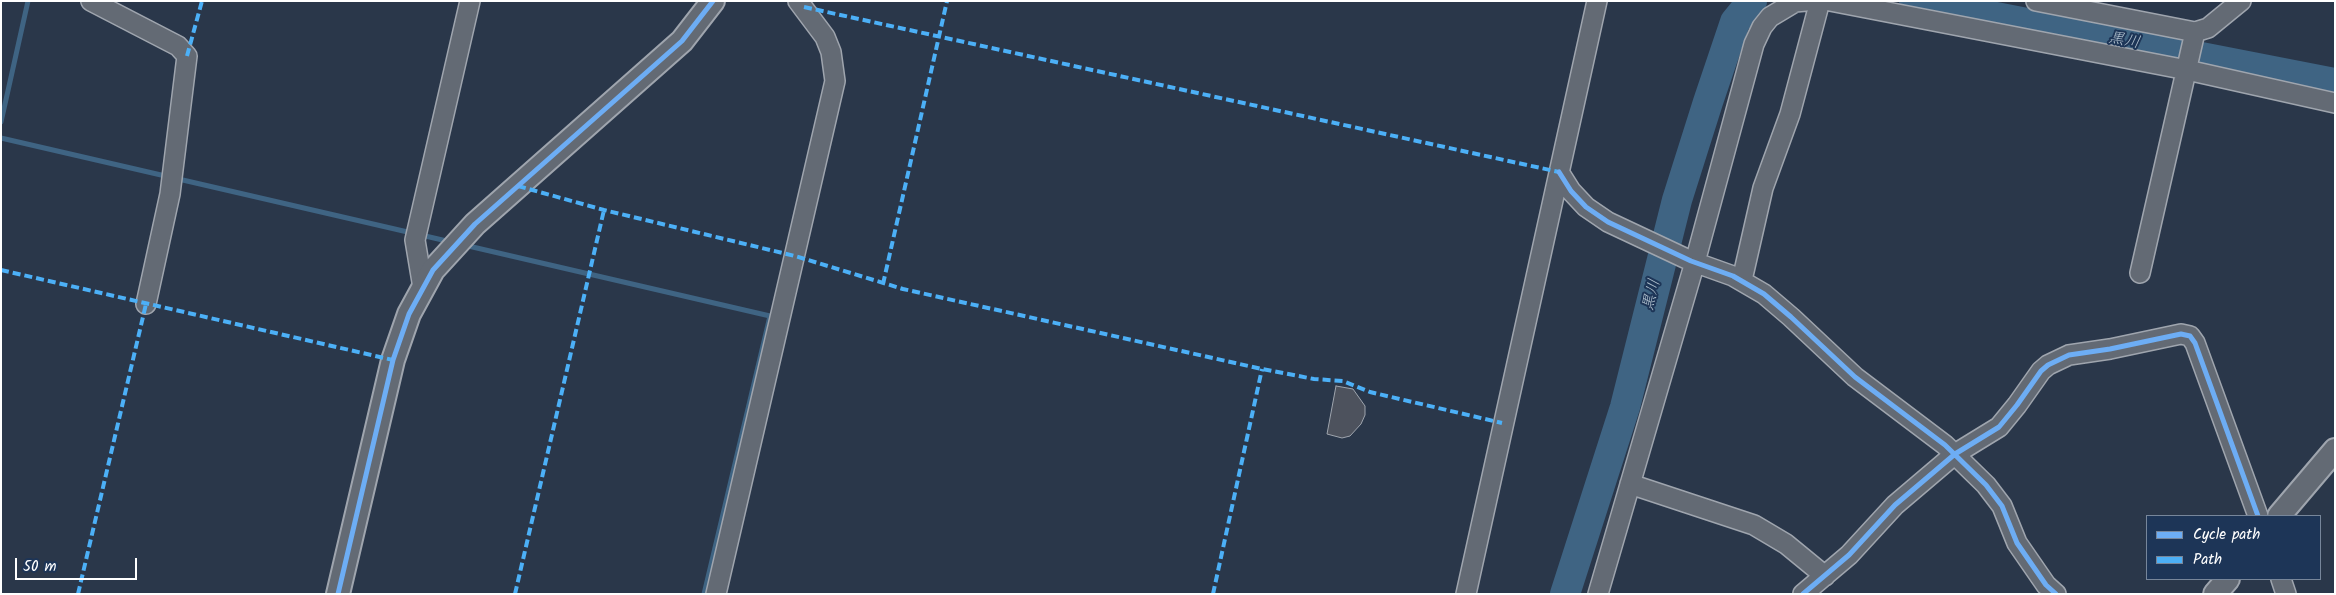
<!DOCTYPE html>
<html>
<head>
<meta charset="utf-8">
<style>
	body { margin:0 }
	#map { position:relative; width:2336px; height:595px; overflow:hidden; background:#2a374a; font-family:Kalam,sans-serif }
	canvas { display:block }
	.frame { position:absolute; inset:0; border:2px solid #fff; pointer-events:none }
	.legend { position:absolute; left:2146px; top:515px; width:175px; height:65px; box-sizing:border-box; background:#1d3557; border:1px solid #77869a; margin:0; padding:6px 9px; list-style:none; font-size:15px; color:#fff }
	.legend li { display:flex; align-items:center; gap:10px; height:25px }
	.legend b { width:25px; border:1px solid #77869a }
	.scale { position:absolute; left:15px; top:558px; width:122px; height:22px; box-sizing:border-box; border:2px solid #fff; border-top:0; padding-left:6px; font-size:15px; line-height:18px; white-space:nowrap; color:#fff; -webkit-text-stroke:4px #1d3557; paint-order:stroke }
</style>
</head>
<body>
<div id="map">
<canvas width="2336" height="595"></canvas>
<div class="frame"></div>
<ul class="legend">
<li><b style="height:6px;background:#6dadf4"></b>Cycle path</li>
<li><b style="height:6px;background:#4cb0f7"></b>Path</li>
</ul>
<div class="scale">50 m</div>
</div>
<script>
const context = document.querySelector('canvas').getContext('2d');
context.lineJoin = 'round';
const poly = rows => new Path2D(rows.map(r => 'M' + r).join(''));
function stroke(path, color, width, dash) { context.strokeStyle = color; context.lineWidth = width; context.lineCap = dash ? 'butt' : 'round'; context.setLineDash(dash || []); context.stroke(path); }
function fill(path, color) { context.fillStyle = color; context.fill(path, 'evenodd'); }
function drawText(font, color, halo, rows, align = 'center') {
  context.font = font + ' Kalam,"Klee One",sans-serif'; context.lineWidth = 4; context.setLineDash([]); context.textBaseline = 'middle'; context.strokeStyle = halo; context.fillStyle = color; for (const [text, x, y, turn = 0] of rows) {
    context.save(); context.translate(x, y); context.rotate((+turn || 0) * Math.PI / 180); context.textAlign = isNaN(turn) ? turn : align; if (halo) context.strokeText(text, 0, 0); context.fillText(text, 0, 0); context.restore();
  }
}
stroke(poly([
	[1,122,28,1],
	[1,138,412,233],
	[421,235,451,242],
	[464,245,770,316,704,594]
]), '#3f6483', 5);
stroke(poly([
	[1914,1,2335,83],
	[1565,594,1625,407,1677,200,1708,102,1735,22,1752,1]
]), '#3f6483', 30);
const building = poly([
	[1336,386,1353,389,1365,406,1365,415,1361,424,1350,436,1342,438,1327,434,1336,386]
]);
fill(building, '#4d525d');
stroke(building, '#9fa5ae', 1);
const minor = poly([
	[91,1,178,46,187,56,170,194,146,304],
	[1830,1,2187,70,2335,103],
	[2036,1,2195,32,2208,28,2241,1],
	[1559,172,1571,191,1586,207,1608,222,1691,261,1733,276,1764,294,1791,317,1855,377,1945,445,1986,485,2002,506,2017,543,2046,585,2056,594],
	[2140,273,2195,32],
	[1742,280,1763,188,1790,114,1820,1],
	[423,288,415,240,470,1],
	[1630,484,1754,525,1786,544,1825,576],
	[2281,579,2286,594],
	[716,594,835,81,831,52,825,37,798,1],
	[1466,594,1597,1],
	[1598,594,1695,262,1754,44,1762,27,1770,17,1795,2,1806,1],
	[1803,594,1849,555,1895,505,1955,454,1999,427,2017,405,2041,371,2048,365,2069,355,2110,349,2181,334,2190,336,2195,343,2258,516]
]);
const tertiary = poly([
	[2279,516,2335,450],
	[338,594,393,360,409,314,433,270,475,224,682,41,713,1],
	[2215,594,2228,579]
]);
stroke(minor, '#9fa5ae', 22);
stroke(tertiary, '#9fa5ae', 26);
stroke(minor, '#636a74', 19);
stroke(tertiary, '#636a74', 22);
stroke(poly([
	[804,7,1559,172],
	[187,56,202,1],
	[518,186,604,210,795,256,903,289,1262,369,1314,379,1343,381,1370,392,1502,423],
	[1,270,393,360],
	[883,284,947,1],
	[78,594,146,304],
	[515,594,604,210],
	[1213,594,1262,369]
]), '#4cb0f7', 4, [8, 4]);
stroke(poly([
	[1559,172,1571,191,1586,207,1608,222,1691,261,1733,276,1764,294,1791,317,1855,377,1945,445,1986,485,2002,506,2017,543,2046,585,2056,594],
	[338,594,393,360,409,314,433,270,475,224,682,41,713,1],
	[1803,594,1849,555,1895,505,1955,454,1999,427,2017,405,2041,371,2048,365,2069,355,2110,349,2181,334,2190,336,2195,343,2258,516]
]), '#6dadf4', 5);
drawText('italic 16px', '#b3c3d0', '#1d3557', [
	["黒川",2124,42,11],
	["黒川",1653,295,-76]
]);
</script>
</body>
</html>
